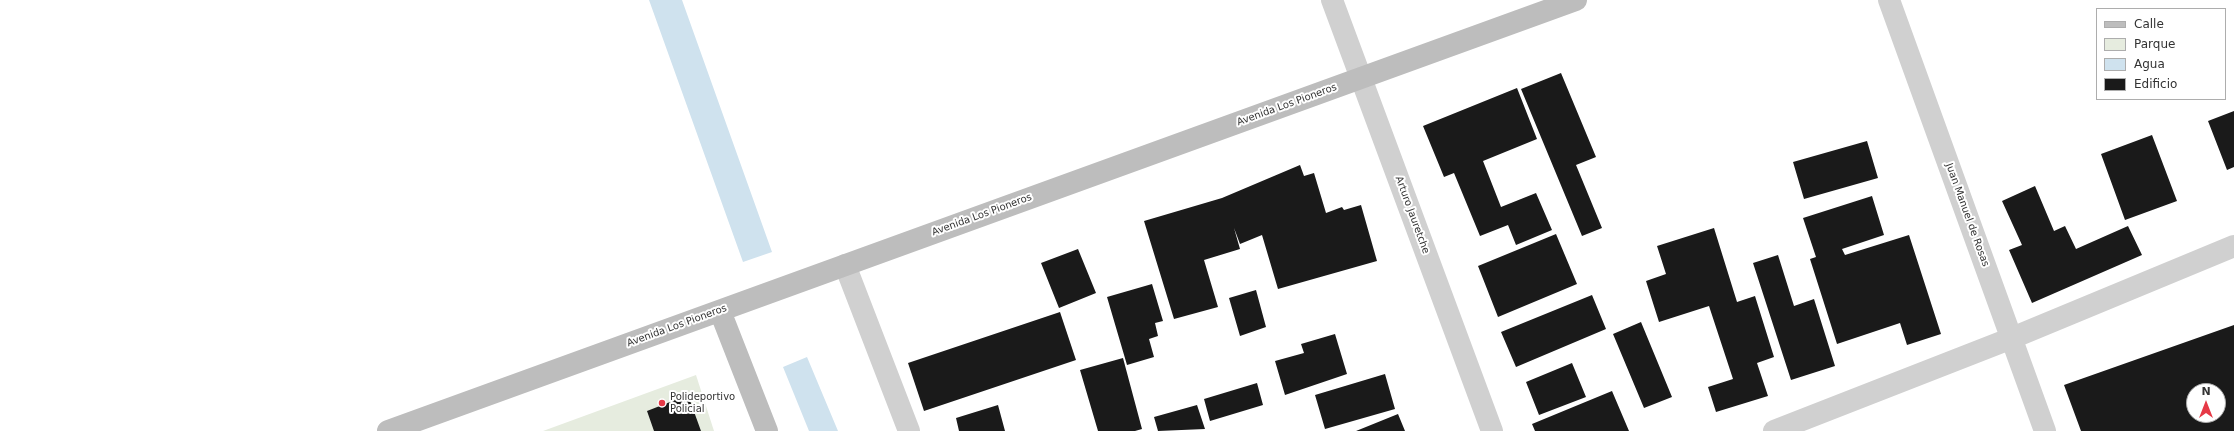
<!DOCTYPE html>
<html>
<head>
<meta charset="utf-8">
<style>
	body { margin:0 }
	#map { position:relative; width:2234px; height:431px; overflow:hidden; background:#fff; font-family:"DejaVu Sans",sans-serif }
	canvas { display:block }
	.legend { position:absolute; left:2096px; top:8px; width:130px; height:92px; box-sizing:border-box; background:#fff; border:1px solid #adadad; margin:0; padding:5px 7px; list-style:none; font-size:12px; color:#333 }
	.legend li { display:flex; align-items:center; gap:8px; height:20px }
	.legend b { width:20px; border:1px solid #adadad }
	.north { position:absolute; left:2186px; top:383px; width:40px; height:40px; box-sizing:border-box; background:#fff; border:1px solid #adadad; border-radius:50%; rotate:0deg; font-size:11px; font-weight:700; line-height:16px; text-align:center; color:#333 }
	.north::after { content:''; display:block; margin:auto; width:14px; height:18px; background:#e63946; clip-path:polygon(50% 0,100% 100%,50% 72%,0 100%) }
</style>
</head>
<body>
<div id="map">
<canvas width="2234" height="431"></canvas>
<ul class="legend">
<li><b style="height:5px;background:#bdbdbd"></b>Calle</li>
<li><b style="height:11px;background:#e6ecdf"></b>Parque</li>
<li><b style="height:11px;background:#cfe2ee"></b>Agua</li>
<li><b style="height:11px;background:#1a1a1a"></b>Edificio</li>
</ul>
<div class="north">N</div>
</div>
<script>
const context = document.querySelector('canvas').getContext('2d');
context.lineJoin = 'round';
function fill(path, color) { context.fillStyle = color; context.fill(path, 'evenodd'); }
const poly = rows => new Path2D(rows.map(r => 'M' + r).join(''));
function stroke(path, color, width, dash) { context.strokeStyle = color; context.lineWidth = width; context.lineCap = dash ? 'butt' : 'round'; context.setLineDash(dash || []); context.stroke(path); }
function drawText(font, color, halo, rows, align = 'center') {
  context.font = font + ' "DejaVu Sans",sans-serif'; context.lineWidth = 4; context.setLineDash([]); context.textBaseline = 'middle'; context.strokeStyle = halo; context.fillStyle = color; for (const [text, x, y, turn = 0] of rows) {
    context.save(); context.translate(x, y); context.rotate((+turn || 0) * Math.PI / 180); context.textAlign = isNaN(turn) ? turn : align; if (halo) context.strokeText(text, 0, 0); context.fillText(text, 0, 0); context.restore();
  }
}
fill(poly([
	[696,375,714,431,543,431]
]), '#e6ecdf');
fill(poly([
	[649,0,682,0,772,252,743,262],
	[807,357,838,431,809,431,783,367]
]), '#cfe2ee');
fill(poly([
	[1561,73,1596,157,1576,165,1602,228,1582,236,1521,89],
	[1517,88,1537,139,1483,161,1501,207,1536,193,1552,230,1516,245,1508,225,1480,236,1454,173,1444,177,1423,126],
	[2234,111,2234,167,2227,170,2208,121],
	[2152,135,2177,201,2125,220,2101,154],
	[1867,141,1878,178,1804,199,1793,162],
	[1300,165,1304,176,1314,173,1326,213,1342,207,1344,210,1361,205,1377,261,1278,289,1262,235,1240,244,1234,228,1240,249,1204,260,1218,307,1174,319,1144,221,1222,198],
	[2035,186,2054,231,2065,226,2076,249,2128,226,2142,255,2032,303,2009,250,2022,245,2002,201],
	[1872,196,1884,235,1842,249,1845,255,1909,235,1941,334,1907,345,1900,323,1837,344,1810,259,1816,257,1803,218],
	[1714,228,1737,302,1755,296,1774,357,1757,363,1768,396,1716,412,1708,387,1733,379,1709,306,1659,322,1646,281,1666,274,1657,246],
	[1556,234,1577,284,1498,317,1478,266],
	[1078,249,1096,293,1059,308,1041,263],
	[1778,255,1794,306,1814,299,1835,366,1791,380,1753,263],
	[1152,284,1163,321,1155,323,1158,336,1149,339,1154,357,1127,365,1107,297],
	[1256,290,1266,327,1240,336,1229,298],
	[1592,295,1606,329,1516,367,1501,332],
	[1060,312,1076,360,924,411,908,363],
	[1641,322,1672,397,1644,408,1613,334],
	[2234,325,2234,431,2081,431,2064,385],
	[2194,391,2218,391,2218,415,2194,415],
	[1335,334,1347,374,1285,395,1275,361,1304,353,1301,344],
	[1123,358,1142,429,1135,431,1098,431,1080,370],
	[1572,363,1586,397,1539,415,1526,382],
	[1385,374,1395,409,1325,429,1315,395],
	[1257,383,1263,405,1210,421,1204,399],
	[1612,391,1629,431,1535,431,1532,424],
	[688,395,701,431,654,431,647,411],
	[998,405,1005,431,959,431,956,418],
	[1197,405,1205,429,1158,431,1154,417],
	[1398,414,1405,431,1356,431]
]), '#1a1a1a');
stroke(poly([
	[1332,0,1492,431],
	[1889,0,2045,431],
	[845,265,909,431],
	[1774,431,2012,338,2234,246]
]), '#d0d0d0', 22);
stroke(poly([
	[720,311,767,431],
	[388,431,1576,0]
]), '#bdbdbd', 22);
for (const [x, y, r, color] of [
	[662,403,4,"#e63946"]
]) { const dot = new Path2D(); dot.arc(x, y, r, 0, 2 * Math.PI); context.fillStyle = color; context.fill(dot); stroke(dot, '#fff', 1.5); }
drawText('10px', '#333', '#fff', [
	["Avenida Los Pioneros",1287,105,-20],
	["Avenida Los Pioneros",982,215,-20],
	["Arturo Jauretche",1412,215,70],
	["Juan Manuel de Rosas",1967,215,70],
	["Avenida Los Pioneros",677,326,-20]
]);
drawText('10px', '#333', '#fff', [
	["Polideportivo",670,397],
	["Policial",670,409]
], 'left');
</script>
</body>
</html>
